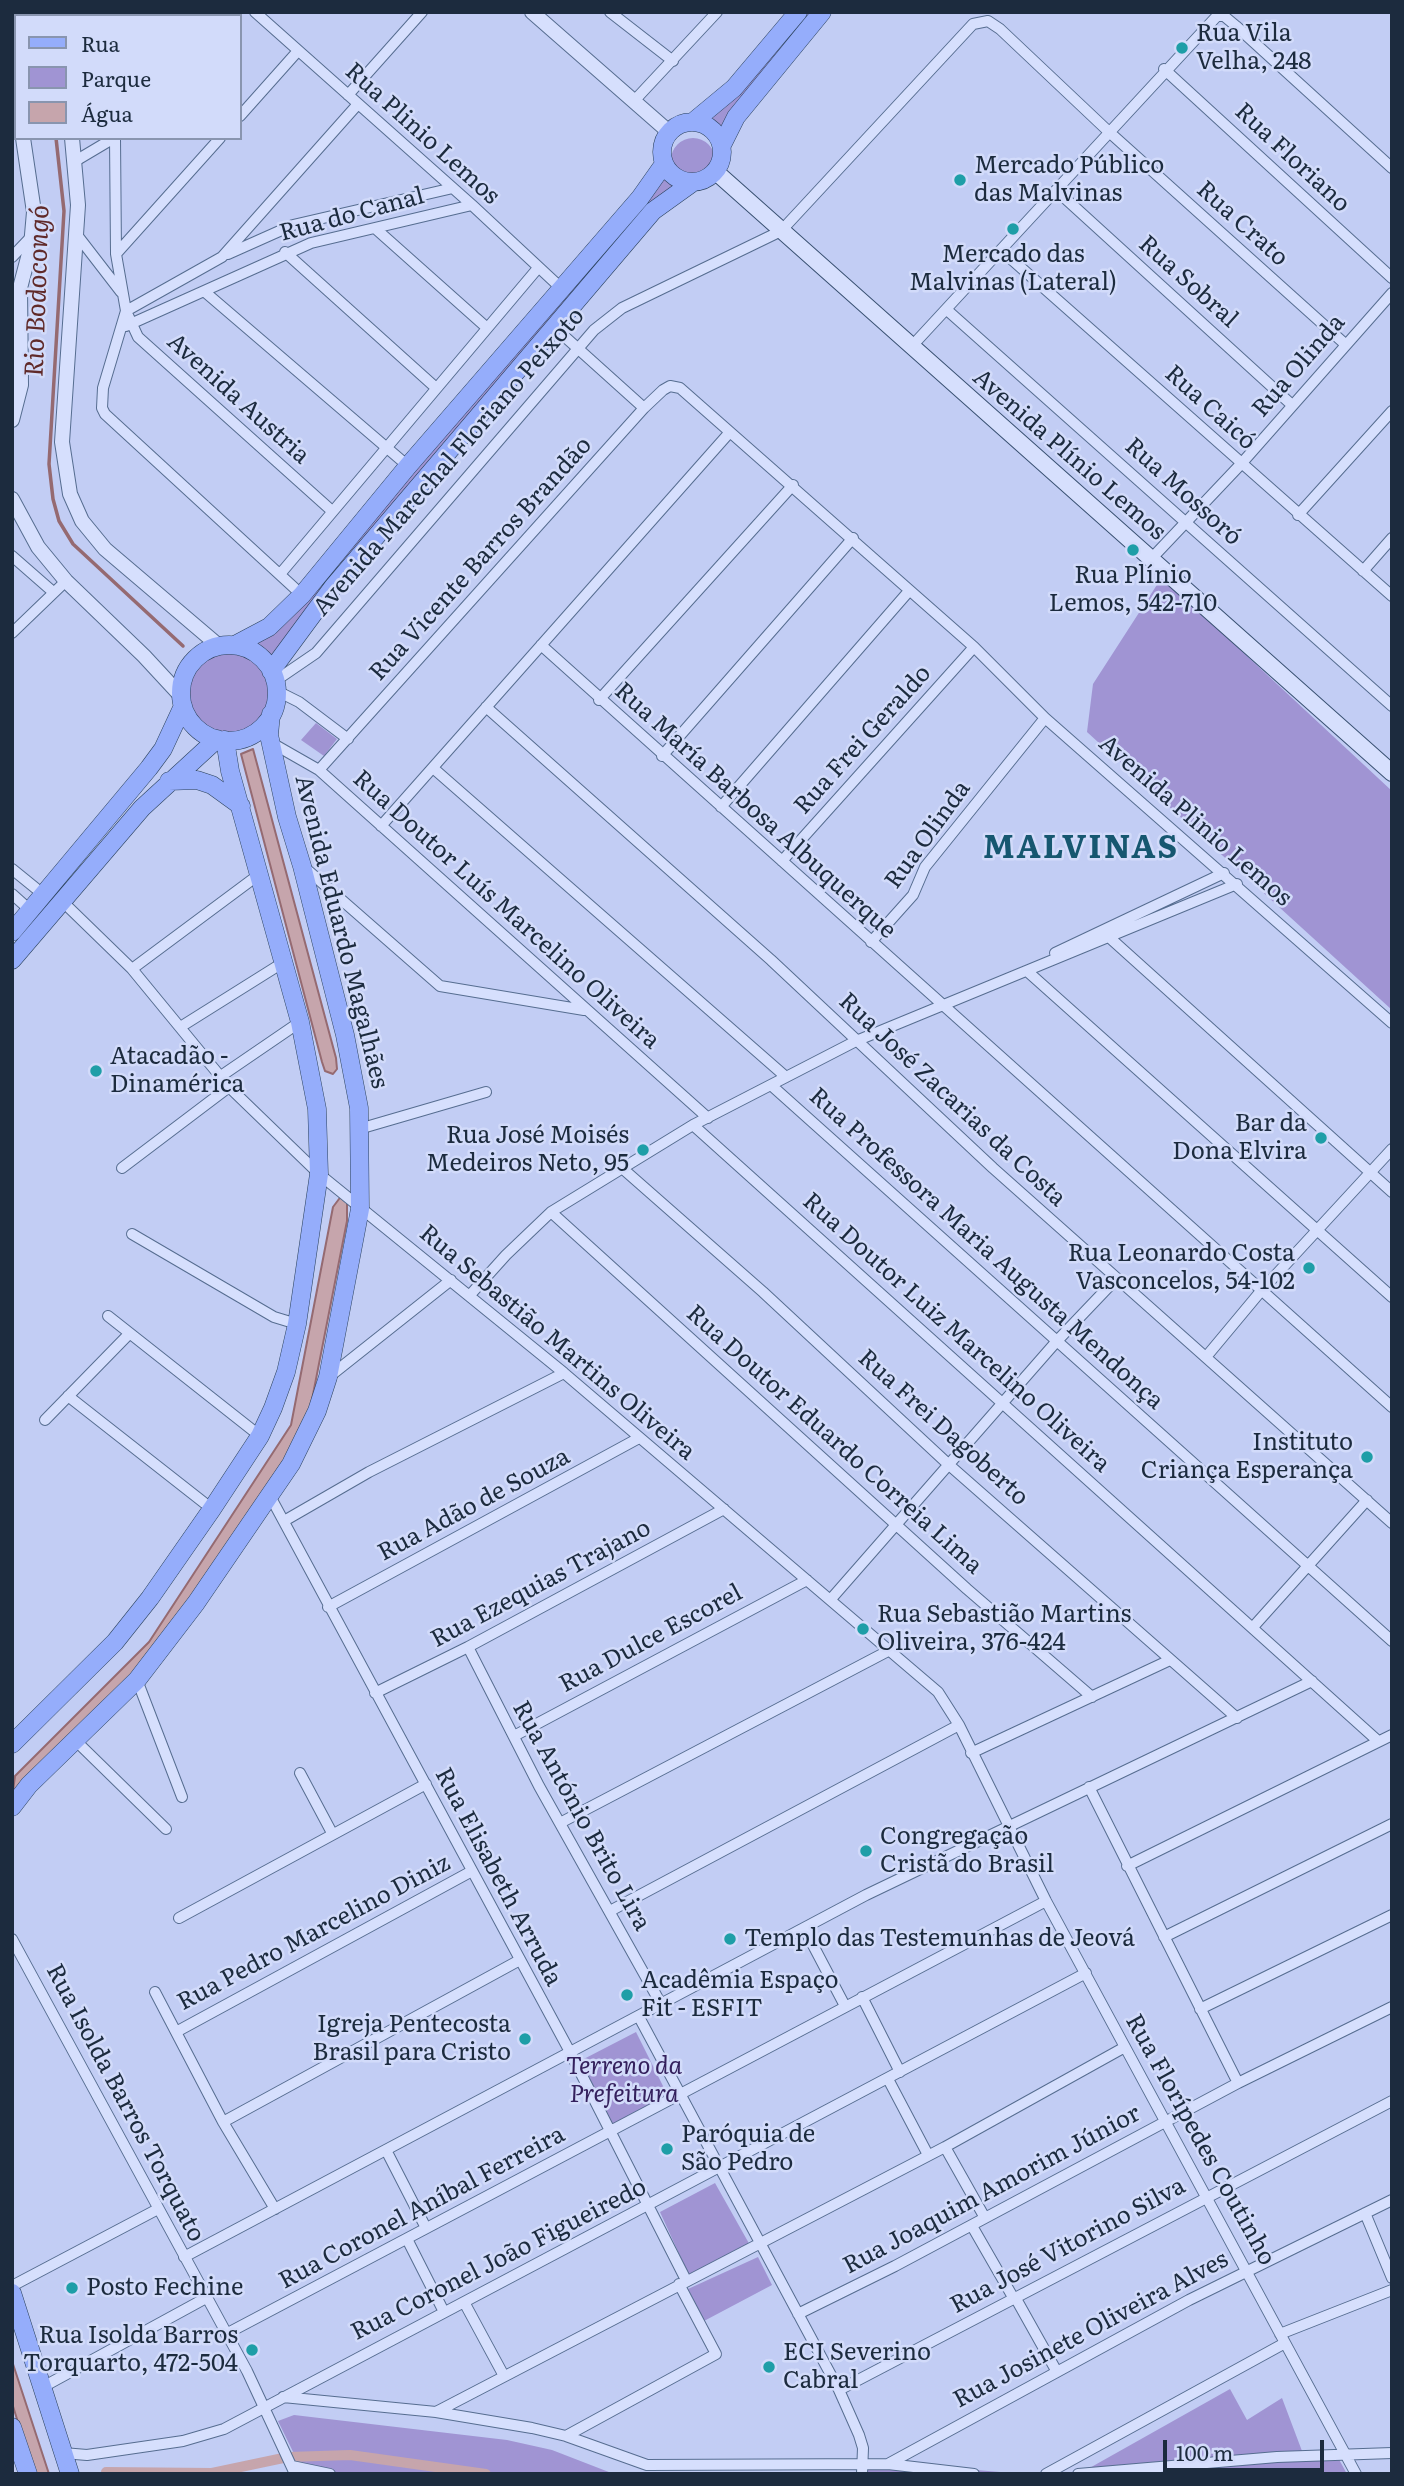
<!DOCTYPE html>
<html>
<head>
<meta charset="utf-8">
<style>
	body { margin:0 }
	#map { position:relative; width:1404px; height:2486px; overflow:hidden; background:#c2cdf4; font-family:Literata,serif }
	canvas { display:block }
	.frame { position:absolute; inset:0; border:14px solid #1c2b3e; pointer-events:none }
	.legend { position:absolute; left:14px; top:14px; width:228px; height:126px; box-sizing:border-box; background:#d2dbfa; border:2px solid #8995af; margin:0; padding:9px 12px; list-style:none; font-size:21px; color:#1c2b3e }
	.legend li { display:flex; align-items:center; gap:14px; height:35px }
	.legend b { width:35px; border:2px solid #8995af }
	.scale { position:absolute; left:1163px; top:2440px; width:161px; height:32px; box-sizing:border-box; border:4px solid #1c2b3e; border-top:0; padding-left:9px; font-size:21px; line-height:24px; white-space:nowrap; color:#1c2b3e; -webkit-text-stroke:5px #d2dbfa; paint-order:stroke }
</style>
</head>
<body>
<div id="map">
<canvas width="1404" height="2486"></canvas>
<div class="frame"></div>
<ul class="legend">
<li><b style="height:9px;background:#95adfb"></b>Rua</li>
<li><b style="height:19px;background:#a094d3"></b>Parque</li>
<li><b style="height:19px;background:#c6a5ac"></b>Água</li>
</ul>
<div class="scale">100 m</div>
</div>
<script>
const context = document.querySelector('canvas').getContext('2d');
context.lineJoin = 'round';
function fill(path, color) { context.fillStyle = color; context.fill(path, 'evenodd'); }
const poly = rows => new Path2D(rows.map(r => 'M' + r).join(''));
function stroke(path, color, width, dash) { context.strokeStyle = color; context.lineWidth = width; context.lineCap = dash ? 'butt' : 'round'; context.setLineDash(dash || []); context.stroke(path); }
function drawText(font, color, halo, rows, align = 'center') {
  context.font = font + ' Literata,serif'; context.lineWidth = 5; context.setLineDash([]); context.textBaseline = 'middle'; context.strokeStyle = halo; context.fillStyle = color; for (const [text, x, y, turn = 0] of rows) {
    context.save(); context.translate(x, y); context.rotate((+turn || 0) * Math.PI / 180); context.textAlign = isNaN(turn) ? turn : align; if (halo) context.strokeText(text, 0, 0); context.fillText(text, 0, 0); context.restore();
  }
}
fill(poly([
	[801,12,822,12,722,139,709,122,699,121],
	'671 160a22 22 0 1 1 44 0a22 22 0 1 1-44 0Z',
	[664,168,676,181,686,184,271,667,264,656,241,644,253,638],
	[1162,577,1392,791,1392,1010,1087,732,1093,684],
	'185 693a44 44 0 1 1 88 0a44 44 0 1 1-88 0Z',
	[316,723,337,739,324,756,301,740],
	[636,2032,670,2100,613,2129,578,2062],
	[715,2183,751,2247,691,2280,660,2212],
	[758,2257,772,2285,704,2321,688,2289],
	[1230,2389,1247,2420,1282,2398,1302,2451,1086,2470],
	[294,2415,507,2440,552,2450,614,2474,344,2474,300,2466,278,2421],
	[1336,2454,1347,2474,1076,2474],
	[892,2463,1024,2474,865,2474,866,2466]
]), '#a094d3');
const water = poly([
	[253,749,336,1058,337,1069,333,1074,325,1071,322,1062,241,754,253,749],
	[342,1195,347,1202,347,1221,307,1425,160,1646,12,1798,15,1776,149,1642,291,1425,333,1207,342,1195],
	[12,2361,49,2474,34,2474,12,2403,12,2361]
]);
fill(water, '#c6a5ac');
stroke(water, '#956a71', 2);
stroke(poly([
	[20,12,21,16],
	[56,138,64,211,49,464,53,499,59,521,73,544,183,646]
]), '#956a71', 3.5);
stroke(poly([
	[106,2472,212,2473,288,2457,350,2455,486,2474]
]), '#c6a5ac', 10);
const minor = poly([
	[255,12,472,205,561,288],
	[610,12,673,61],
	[110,16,113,12],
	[222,16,225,12],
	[1164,69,1392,278],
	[348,95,422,12],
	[634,101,717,12],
	[240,116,297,52],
	[115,138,116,254,126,311,138,337,332,511],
	[77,160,114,138],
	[1056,190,1292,405],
	[376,229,486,327],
	[77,235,121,292],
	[1001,250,1392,596],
	[285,252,435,387],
	[116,254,220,138],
	[228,254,293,225,453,188],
	[12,257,32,236],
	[205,292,408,466],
	[947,310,1392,706],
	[126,311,103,388,102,408,105,414,302,595],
	[126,311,222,257,358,104],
	[126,326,311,243,472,205],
	[554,327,644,408],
	[912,346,1217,16,1224,16,1236,26,1392,168],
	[1298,515,1392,411],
	[12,556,52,591],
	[1152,558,1241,464,1392,293],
	[1363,571,1392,538],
	[281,573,538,268],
	[12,633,66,581],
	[541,645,1392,1407],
	[275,681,316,653,594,330,622,308,781,231,973,24,988,21,1000,29,1108,131,1345,344],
	[277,691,299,702,348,739],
	[599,700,793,485],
	[486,707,771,960,993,1168,1392,1523],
	[270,742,319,770,708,1118],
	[662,756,853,538],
	[433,768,786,1077],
	[319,770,644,408,663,390,670,386,680,388,974,647,1045,718,1392,1023],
	[721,807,909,591],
	[381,826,730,432],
	[782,861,974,647],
	[304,867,440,986,584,1010],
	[12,869,44,895],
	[12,894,31,911],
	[62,901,132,969,229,1087,319,1174,564,1373,938,1692,959,1725,1046,1901,1356,2474],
	[1110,938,1392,1192],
	[871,942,913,895,925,867,1045,718],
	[1055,953,1224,873],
	[132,969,261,873],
	[1027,971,1392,1297],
	[182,1026,284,962],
	[221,1076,300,1022],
	[771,1085,1392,1641],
	[693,1125,1378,1741],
	[359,1129,486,1092],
	[122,1168,229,1087],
	[622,1168,763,1292,948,1464,1237,1718],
	[551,1212,967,1589,1092,1697],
	[132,1234,274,1317,297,1324],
	[470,1295,506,1255,551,1212,693,1125,856,1041,1237,884],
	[108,1316,260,1436],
	[1206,1357,1261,1291,1392,1149],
	[330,1376,451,1280],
	[68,1396,212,1509],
	[45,1420,129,1334],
	[270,1496,570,2052,686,2280],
	[284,1521,369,1472,564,1373],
	[831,1599,1056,1342,1117,1278],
	[328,1607,639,1438],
	[1254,1626,1367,1500],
	[468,1647,539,1786,661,2004],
	[137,1680,182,1797],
	[375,1693,468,1647,724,1509],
	[514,1736,807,1580],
	[75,1740,166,1829],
	[971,1753,1170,1660],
	[300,1773,332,1833],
	[1089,1787,1238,2083],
	[560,1823,888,1651],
	[1127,1866,1392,1735],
	[610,1911,959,1725],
	[179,1918,426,1784],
	[804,1928,845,2006],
	[1164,1937,1392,1824],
	[12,1939,247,2371,295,2474],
	[155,1992,223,2122,275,2209],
	[862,1997,900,2072],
	[1200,2009,1392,1915],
	[639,2017,839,2390,859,2435,863,2448,862,2474],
	[176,2032,472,1871],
	[888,2079,927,2153],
	[223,2122,518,1961],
	[945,2147,985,2218],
	[387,2152,426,2228],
	[1365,2213,1392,2278],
	[972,2226,1014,2299],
	[407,2239,444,2312],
	[184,2257,866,1895,1312,1681],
	[12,2286,158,2209],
	[1015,2297,1057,2372],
	[464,2302,504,2376],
	[798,2314,895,2266,1238,2083,1392,2007],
	[226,2334,1046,1901],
	[1280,2334,1392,2290],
	[41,2388,206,2298],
	[839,2390,1392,2101],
	[283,2397,436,2412,532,2428,566,2436,647,2465,888,2464,974,2474],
	[436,2412,945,2147,1125,2047],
	[566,2436,716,2354,679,2284],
	[63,2453,87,2455,183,2441,224,2429,1086,1973],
	[888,2464,1189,2300,1392,2200],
	[292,2466,330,2474],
	[1046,2474,1285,2343],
	[1078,2474,1277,2457,1392,2453]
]);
const tertiary = poly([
	[36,12,38,16],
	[532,12,669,132],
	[12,95,16,111],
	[72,138,78,205,62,442,70,494,82,521,105,549,219,646],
	[12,420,21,385,20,288,31,246,34,212,23,138],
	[12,499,38,547,66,581,144,656,182,697]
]);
const secondary = poly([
	[716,172,1392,773]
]);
const primary = poly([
	'662 152a30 30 0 1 1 60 0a30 30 0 1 1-60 0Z',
	[693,122,734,88,798,12],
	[722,145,736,117,822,12],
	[235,645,269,627,302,595,408,466,640,198,664,164],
	'181 693a48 48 0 1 1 96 0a48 48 0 1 1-96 0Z',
	[271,671,333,587,653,211,692,183],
	[169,781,197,780,212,785,241,806],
	[12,932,149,768,163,749,183,706],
	[12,960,142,808,217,739],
	[12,1744,115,1642,150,1598,212,1509,260,1436,273,1408,286,1372,297,1324,319,1174,317,1109,300,1022,230,771,225,740],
	[12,1807,29,1785,137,1680,196,1603,291,1464,317,1411,328,1377,360,1209,359,1108,345,1035,302,866,287,817,269,735,271,714],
	[12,2293,70,2474],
	[12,2427,28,2474]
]);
stroke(minor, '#566d90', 12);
stroke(tertiary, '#566d90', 16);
stroke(secondary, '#395172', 18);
stroke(primary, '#2b425d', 19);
stroke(minor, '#d6dffd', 10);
stroke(tertiary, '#d6dffd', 14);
stroke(secondary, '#d6dffd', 16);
stroke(primary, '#95adfb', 18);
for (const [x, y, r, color] of [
	[1182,48,7,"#1e9ea7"],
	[960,180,7,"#1e9ea7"],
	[1013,229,7,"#1e9ea7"],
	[1133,550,7,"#1e9ea7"],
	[96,1071,7,"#1e9ea7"],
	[1321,1138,7,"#1e9ea7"],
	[643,1150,7,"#1e9ea7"],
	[1309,1268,7,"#1e9ea7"],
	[1367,1457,7,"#1e9ea7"],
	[863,1629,7,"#1e9ea7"],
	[866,1851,7,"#1e9ea7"],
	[730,1939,7,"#1e9ea7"],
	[627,1995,7,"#1e9ea7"],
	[525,2039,7,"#1e9ea7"],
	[667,2149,7,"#1e9ea7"],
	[72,2288,7,"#1e9ea7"],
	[252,2350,7,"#1e9ea7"],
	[769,2367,7,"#1e9ea7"]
]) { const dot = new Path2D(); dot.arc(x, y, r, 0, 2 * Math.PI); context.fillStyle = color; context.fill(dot); stroke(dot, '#d2dbfa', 2.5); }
drawText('24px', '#1c2b3e', '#d2dbfa', [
	["Rua Vila",1196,34],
	["Velha, 248",1196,62],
	["Mercado Público",974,166],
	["das Malvinas",974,194],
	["Mercado das",1013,255,"center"],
	["Malvinas (Lateral)",1013,283,"center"],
	["Rua Plínio",1133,576,"center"],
	["Lemos, 542-710",1133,604,"center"],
	["Atacadão -",110,1057],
	["Dinamérica",110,1085],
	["Bar da",1307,1124,"right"],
	["Dona Elvira",1307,1152,"right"],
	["Rua José Moisés",629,1136,"right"],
	["Medeiros Neto, 95",629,1164,"right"],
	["Rua Leonardo Costa",1295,1254,"right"],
	["Vasconcelos, 54-102",1295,1282,"right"],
	["Instituto",1353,1443,"right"],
	["Criança Esperança",1353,1471,"right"],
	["Rua Sebastião Martins",877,1615],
	["Oliveira, 376-424",877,1643],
	["Congregação",880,1837],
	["Cristã do Brasil",880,1865],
	["Templo das Testemunhas de Jeová",744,1939],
	["Acadêmia Espaço",641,1981],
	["Fit - ESFIT",641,2009],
	["Igreja Pentecosta",511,2025,"right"],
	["Brasil para Cristo",511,2053,"right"],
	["Paróquia de",681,2135],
	["São Pedro",681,2163],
	["Posto Fechine",86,2288],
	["Rua Isolda Barros",238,2336,"right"],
	["Torquarto, 472-504",238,2364,"right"],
	["ECI Severino",783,2353],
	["Cabral",783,2381]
], 'left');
drawText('24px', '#1c2b3e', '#d2dbfa', [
	["Rua Plinio Lemos",422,134,42],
	["Rua Floriano",1292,158,43],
	["Rua do Canal",352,215,-15],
	["Rua Crato",1242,224,42],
	["Rua Sobral",1188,282,42],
	["Rua Olinda",1299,366,-49],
	["Avenida Austria",238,399,42],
	["Rua Caicó",1210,408,42],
	["Avenida Plínio Lemos",1069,455,41],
	["Avenida Marechal Floriano Peixoto",449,462,-49],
	["Rua Mossoró",1183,492,42],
	["Rua Vicente Barros Brandão",481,559,-48],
	["Rua Frei Geraldo",863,740,-48],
	["Rua María Barbosa Albuquerque",755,811,42],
	["Avenida Plinio Lemos",1195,821,41],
	["Rua Olinda",928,835,-54],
	["Rua Doutor Luís Marcelino Oliveira",506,910,42],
	["Avenida Eduardo Magalhães",341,932,76],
	["Rua José Zacarias da Costa",952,1100,43],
	["Rua Professora Maria Augusta Mendonça",986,1249,42],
	["Rua Doutor Luiz Marcelino Oliveira",956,1333,42],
	["Rua Sebastião Martins Oliveira",557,1343,40],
	["Rua Frei Dagoberto",943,1428,42],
	["Rua Doutor Eduardo Correia Lima",834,1440,42],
	["Rua Adão de Souza",474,1505,-28],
	["Rua Ezequias Trajano",541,1584,-28],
	["Rua Dulce Escorel",651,1639,-28],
	["Rua António Brito Lira",581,1816,61],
	["Rua Elisabeth Arruda",498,1877,62],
	["Rua Pedro Marcelino Diniz",314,1933,-28],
	["Rua Isolda Barros Torquato",125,2103,62],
	["Rua Florípedes Coutinho",1200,2140,61],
	["Rua Joaquim Amorim Júnior",992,2190,-28],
	["Rua Coronel Aníbal Ferreira",422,2208,-28],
	["Rua José Vitorino Silva",1068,2246,-28],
	["Rua Coronel João Figueiredo",499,2260,-27],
	["Rua Josinete Oliveira Alves",1091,2330,-28]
]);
drawText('italic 24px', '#34205d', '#d2dbfa', [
	["Terreno da",624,2067],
	["Prefeitura",624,2095]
]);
drawText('italic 26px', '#602a2a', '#d2dbfa', [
	["Rio Bodocongó",38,291,-88]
]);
context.letterSpacing = '2px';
drawText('bold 32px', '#165770', '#d2dbfa', [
	["MALVINAS",1081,849]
]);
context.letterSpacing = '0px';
</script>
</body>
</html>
